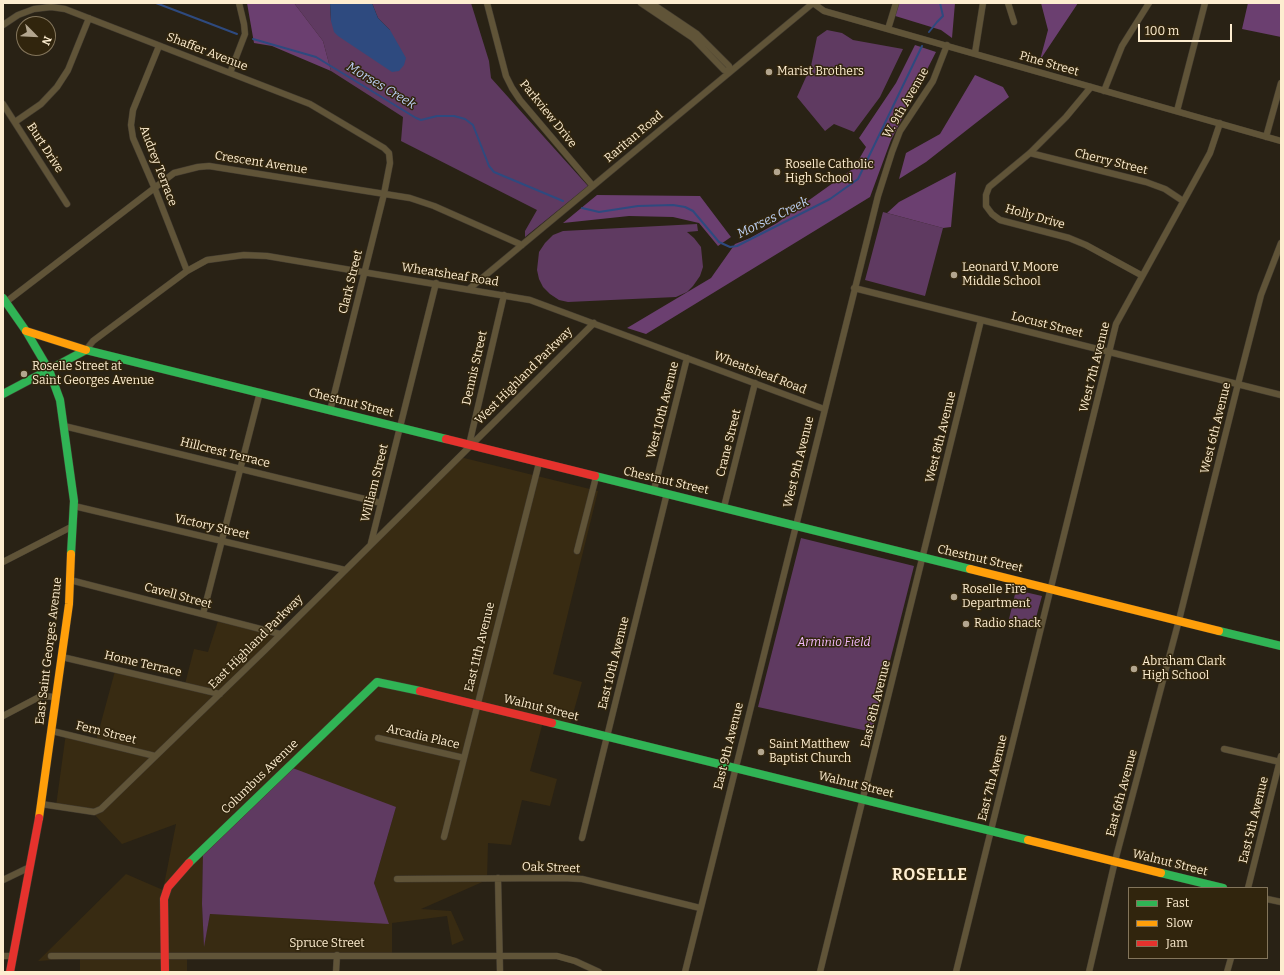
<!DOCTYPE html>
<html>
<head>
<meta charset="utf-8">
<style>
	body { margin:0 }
	#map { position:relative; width:1284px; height:975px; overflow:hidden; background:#292215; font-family:Bitter,serif }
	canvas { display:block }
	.frame { position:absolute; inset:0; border:4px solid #fdedd0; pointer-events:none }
	.legend { position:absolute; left:1128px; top:887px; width:140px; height:72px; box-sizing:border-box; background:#31250d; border:1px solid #83755b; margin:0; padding:5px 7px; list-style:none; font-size:12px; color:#fdedd0 }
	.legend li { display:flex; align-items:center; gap:8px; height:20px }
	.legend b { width:20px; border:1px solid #83755b }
	.north { position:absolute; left:16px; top:16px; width:40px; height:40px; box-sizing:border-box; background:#31250d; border:1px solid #83755b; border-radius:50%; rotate:114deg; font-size:11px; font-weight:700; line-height:16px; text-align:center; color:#fdedd0 }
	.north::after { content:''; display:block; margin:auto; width:14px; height:18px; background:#b3a68f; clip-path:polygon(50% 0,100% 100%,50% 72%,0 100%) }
	.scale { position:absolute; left:1138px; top:24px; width:94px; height:18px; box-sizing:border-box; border:2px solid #fdedd0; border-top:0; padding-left:5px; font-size:12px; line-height:14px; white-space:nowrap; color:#fdedd0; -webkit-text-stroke:3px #31250d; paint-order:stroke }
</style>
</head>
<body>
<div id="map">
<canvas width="1284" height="975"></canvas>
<div class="frame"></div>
<ul class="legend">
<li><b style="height:5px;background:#30b455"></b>Fast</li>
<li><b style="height:5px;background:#ff9f0a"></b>Slow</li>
<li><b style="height:5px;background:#e5322d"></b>Jam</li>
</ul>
<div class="north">N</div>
<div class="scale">100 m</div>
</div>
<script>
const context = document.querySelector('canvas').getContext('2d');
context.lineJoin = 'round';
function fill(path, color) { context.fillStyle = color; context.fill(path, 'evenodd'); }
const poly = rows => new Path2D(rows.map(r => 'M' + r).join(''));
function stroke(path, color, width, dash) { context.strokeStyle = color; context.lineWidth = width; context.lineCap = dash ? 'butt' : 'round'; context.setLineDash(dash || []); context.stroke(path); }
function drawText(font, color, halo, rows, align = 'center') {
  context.font = font + ' Bitter,serif'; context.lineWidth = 3; context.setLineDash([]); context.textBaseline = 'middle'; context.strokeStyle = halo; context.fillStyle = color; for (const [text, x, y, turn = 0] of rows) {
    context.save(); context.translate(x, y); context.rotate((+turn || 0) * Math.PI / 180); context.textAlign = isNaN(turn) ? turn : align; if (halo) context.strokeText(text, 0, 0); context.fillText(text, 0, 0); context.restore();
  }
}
fill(poly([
	[460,457,598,491,553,674,582,682,569,728,543,722,530,771,557,779,550,806,522,800,511,845,488,843,487,880,421,909,451,911,464,940,452,945,447,916,392,923,392,956,187,958,187,972,80,972,80,958,38,961,126,874,163,890,176,824,122,844,94,814,56,806,66,733,96,741,115,671,184,688,194,649,208,652,218,621,278,636],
	[396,807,374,883,387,921,210,914,204,944,202,904,203,851]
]), '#382b12');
fill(poly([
	[294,3,330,3,331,21,390,30,378,18,372,3,471,3,489,61,491,78,588,186,525,237,525,231,537,210,401,141,403,117,331,71,323,41],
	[827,30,842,33,853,40,903,49,880,97,854,132,834,124,825,131,797,97,811,66,817,37],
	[883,212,943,228,925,296,865,280],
	[697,224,698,231,687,232,694,238,701,247,703,267,700,276,693,286,687,292,676,297,568,302,559,300,550,294,543,287,539,279,537,270,539,252,545,243,553,235,563,231],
	[801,538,914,566,872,732,758,707],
	[1016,590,1042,596,1034,625,1009,619],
	[290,767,396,807,374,883,389,924,210,914,204,947,202,904,203,851]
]), '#5f3a61');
fill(poly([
	[247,3,294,3,323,41,331,71,272,46,254,43],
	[895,3,955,3,952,38,941,30,892,15],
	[1041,3,1078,3,1040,60,1048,30],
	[1248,3,1281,3,1281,37,1242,29],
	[915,45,936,52,891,140,870,197,646,334,627,328,711,278,735,244,750,238,777,223,854,168,866,147,859,138,896,83],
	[975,75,1003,87,1009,97,926,162,899,179,906,153,940,134],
	[956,172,951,227,943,228,887,213,899,202],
	[597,195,700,196,731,237,718,246,699,223,673,217,629,216,563,223]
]), '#6b3f70');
fill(poly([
	[330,3,372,3,378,18,390,30,406,58,404,65,399,71,392,72,338,36,334,32,331,21]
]), '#2e4a7f');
stroke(poly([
	[156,3,237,34],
	[929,32,937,22,943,16,940,3],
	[253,39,316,57,416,118,421,120,437,116,454,116,465,119,473,125,489,166,494,172,563,201],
	[582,208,599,212,638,206,673,205,685,207,693,211,719,242,730,247,737,246,830,199,858,179,922,46]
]), '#2e4a7f', 2);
const street = poly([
	[487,3,506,76,512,88,520,100,593,186],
	[641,3,693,38,724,70,730,72,729,66,697,34,651,3],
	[813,3,824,11,1281,141],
	[1008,3,1014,22],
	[3,25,18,15,34,9,51,7,65,9,310,104,384,148,389,153,390,163,384,194,330,411],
	[888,29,896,3],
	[159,46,133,110,131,125,133,138,155,189,187,271],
	[975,53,983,3],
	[230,73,245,34,244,24,239,3],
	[1091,87,1066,117,1030,153,989,187,986,195,986,206,992,214,1000,220,1069,238,1086,245,1141,275],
	[1104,91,1122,46,1149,3],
	[3,104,67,204],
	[1177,111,1205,3],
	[15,122,41,104,57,87,68,70,89,18],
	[1266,137,1281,83],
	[1030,153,1146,182,1165,189,1183,201],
	[854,288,1281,395],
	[469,289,813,3],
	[6,302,174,173,198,167,209,166,410,198,434,206,522,245],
	[86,350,93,341,187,271,207,260,244,255,267,256,530,300,824,409],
	[64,426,381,503],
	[469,445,504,295],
	[654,490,687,358],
	[74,506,345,570],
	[724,507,755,383],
	[371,543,436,283],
	[577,551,596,477],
	[3,562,73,526],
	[70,580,280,634],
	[203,614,260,392],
	[62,657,220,694],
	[3,716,41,696,56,697],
	[52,731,155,756],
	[378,738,464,758],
	[1224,749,1280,762],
	[41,804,94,812,101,809,265,650,594,323],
	[444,837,539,463],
	[582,838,667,493],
	[498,878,500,972],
	[397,879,563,878,582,879,700,908],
	[3,880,30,867],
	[1248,888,1281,756],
	[1267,899,1281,902],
	[3,956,13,956],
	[51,956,557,956,575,961,599,972],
	[336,972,337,955],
	[685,972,878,196,892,152,900,131,933,81,947,45],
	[820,972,981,320],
	[956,972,1116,324,1210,153,1220,123],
	[1089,972,1115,861,1179,620,1238,384,1261,295,1281,243],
	[1227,972,1231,958]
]);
const fast = poly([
	[3,298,26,331,49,370,60,400,74,501,71,554],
	[3,394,86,350,446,439],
	[595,476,970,569],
	[1219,631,1281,646],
	[552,723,1028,840],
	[189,863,377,682,420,691],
	[1161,873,1223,888]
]);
const slow = poly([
	[26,331,86,350],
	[970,569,1219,631],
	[39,818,69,604,71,554],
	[1028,840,1161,873]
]);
const jam = poly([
	[446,439,595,476],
	[420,691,552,723],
	[10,972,39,818],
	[165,972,164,899,168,887,189,863]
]);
stroke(street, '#443d31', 7);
stroke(fast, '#443d31', 9);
stroke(slow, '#443d31', 9);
stroke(jam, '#443d31', 9);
stroke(street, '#605438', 6);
stroke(fast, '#30b455', 8);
stroke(slow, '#ff9f0a', 8);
stroke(jam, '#e5322d', 8);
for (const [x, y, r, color] of [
	[769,72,4,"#b3a68f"],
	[777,172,4,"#b3a68f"],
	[954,275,4,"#b3a68f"],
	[24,374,4,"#b3a68f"],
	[954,597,4,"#b3a68f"],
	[966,624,4,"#b3a68f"],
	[1134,669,4,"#b3a68f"],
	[761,752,4,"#b3a68f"]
]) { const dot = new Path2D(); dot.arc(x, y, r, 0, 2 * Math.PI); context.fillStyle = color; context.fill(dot); stroke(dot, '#31250d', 1.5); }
drawText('12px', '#fdedd0', '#31250d', [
	["Shaffer Avenue",207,52,21],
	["Pine Street",1049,64,16],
	["W. 9th Avenue",906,103,-60],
	["Parkview Drive",548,114,51],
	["Raritan Road",634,137,-40],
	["Burt Drive",45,148,57],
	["Cherry Street",1111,162,14],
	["Crescent Avenue",261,163,9],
	["Audrey Terrace",158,166,69],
	["Holly Drive",1035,217,16],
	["Wheatsheaf Road",450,275,9],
	["Clark Street",351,282,-76],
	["Locust Street",1047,325,14],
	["West 7th Avenue",1095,367,-76],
	["Dennis Street",475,368,-77],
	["Wheatsheaf Road",760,373,21],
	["West Highland Parkway",524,376,-45],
	["Chestnut Street",351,403,14],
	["West 10th Avenue",663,410,-76],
	["West 6th Avenue",1216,428,-76],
	["West 8th Avenue",941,437,-76],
	["Crane Street",729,443,-76],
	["Hillcrest Terrace",225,453,14],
	["West 9th Avenue",799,462,-76],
	["Chestnut Street",666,481,13],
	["William Street",375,483,-76],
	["Victory Street",212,527,13],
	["Chestnut Street",980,559,13],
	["Cavell Street",178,596,15],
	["East Highland Parkway",256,642,-45],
	["East 11th Avenue",480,647,-76],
	["East Saint Georges Avenue",49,651,-83],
	["East 10th Avenue",614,663,-76],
	["Home Terrace",143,664,13],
	["East 8th Avenue",876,704,-76],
	["Walnut Street",541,708,14],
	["Fern Street",106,733,14],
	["Arcadia Place",423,737,13],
	["East 9th Avenue",729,746,-76],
	["Columbus Avenue",260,777,-44],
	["East 7th Avenue",993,778,-76],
	["Walnut Street",856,785,14],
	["East 6th Avenue",1122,793,-75],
	["East 5th Avenue",1254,820,-76],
	["Walnut Street",1170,863,14],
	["Oak Street",551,868,2],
	["Spruce Street",327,944]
]);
drawText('12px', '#fdedd0', '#31250d', [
	["Marist Brothers",777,72],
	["Roselle Catholic",785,165],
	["High School",785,179],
	["Leonard V. Moore",962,268],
	["Middle School",962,282],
	["Roselle Street at",32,367],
	["Saint Georges Avenue",32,381],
	["Roselle Fire",962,590],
	["Department",962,604],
	["Radio shack",974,624],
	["Abraham Clark",1142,662],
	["High School",1142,676],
	["Saint Matthew",769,745],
	["Baptist Church",769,759]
], 'left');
drawText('italic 12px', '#f5bbfe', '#31250d', [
	["Arminio Field",834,643]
]);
drawText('italic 13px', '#bdd1f5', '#31250d', [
	["Morses Creek",381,86,31],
	["Morses Creek",773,218,-26]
]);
context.letterSpacing = '1px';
drawText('bold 16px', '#fdedd0', '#31250d', [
	["ROSELLE",930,876]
]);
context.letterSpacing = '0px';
</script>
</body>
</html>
